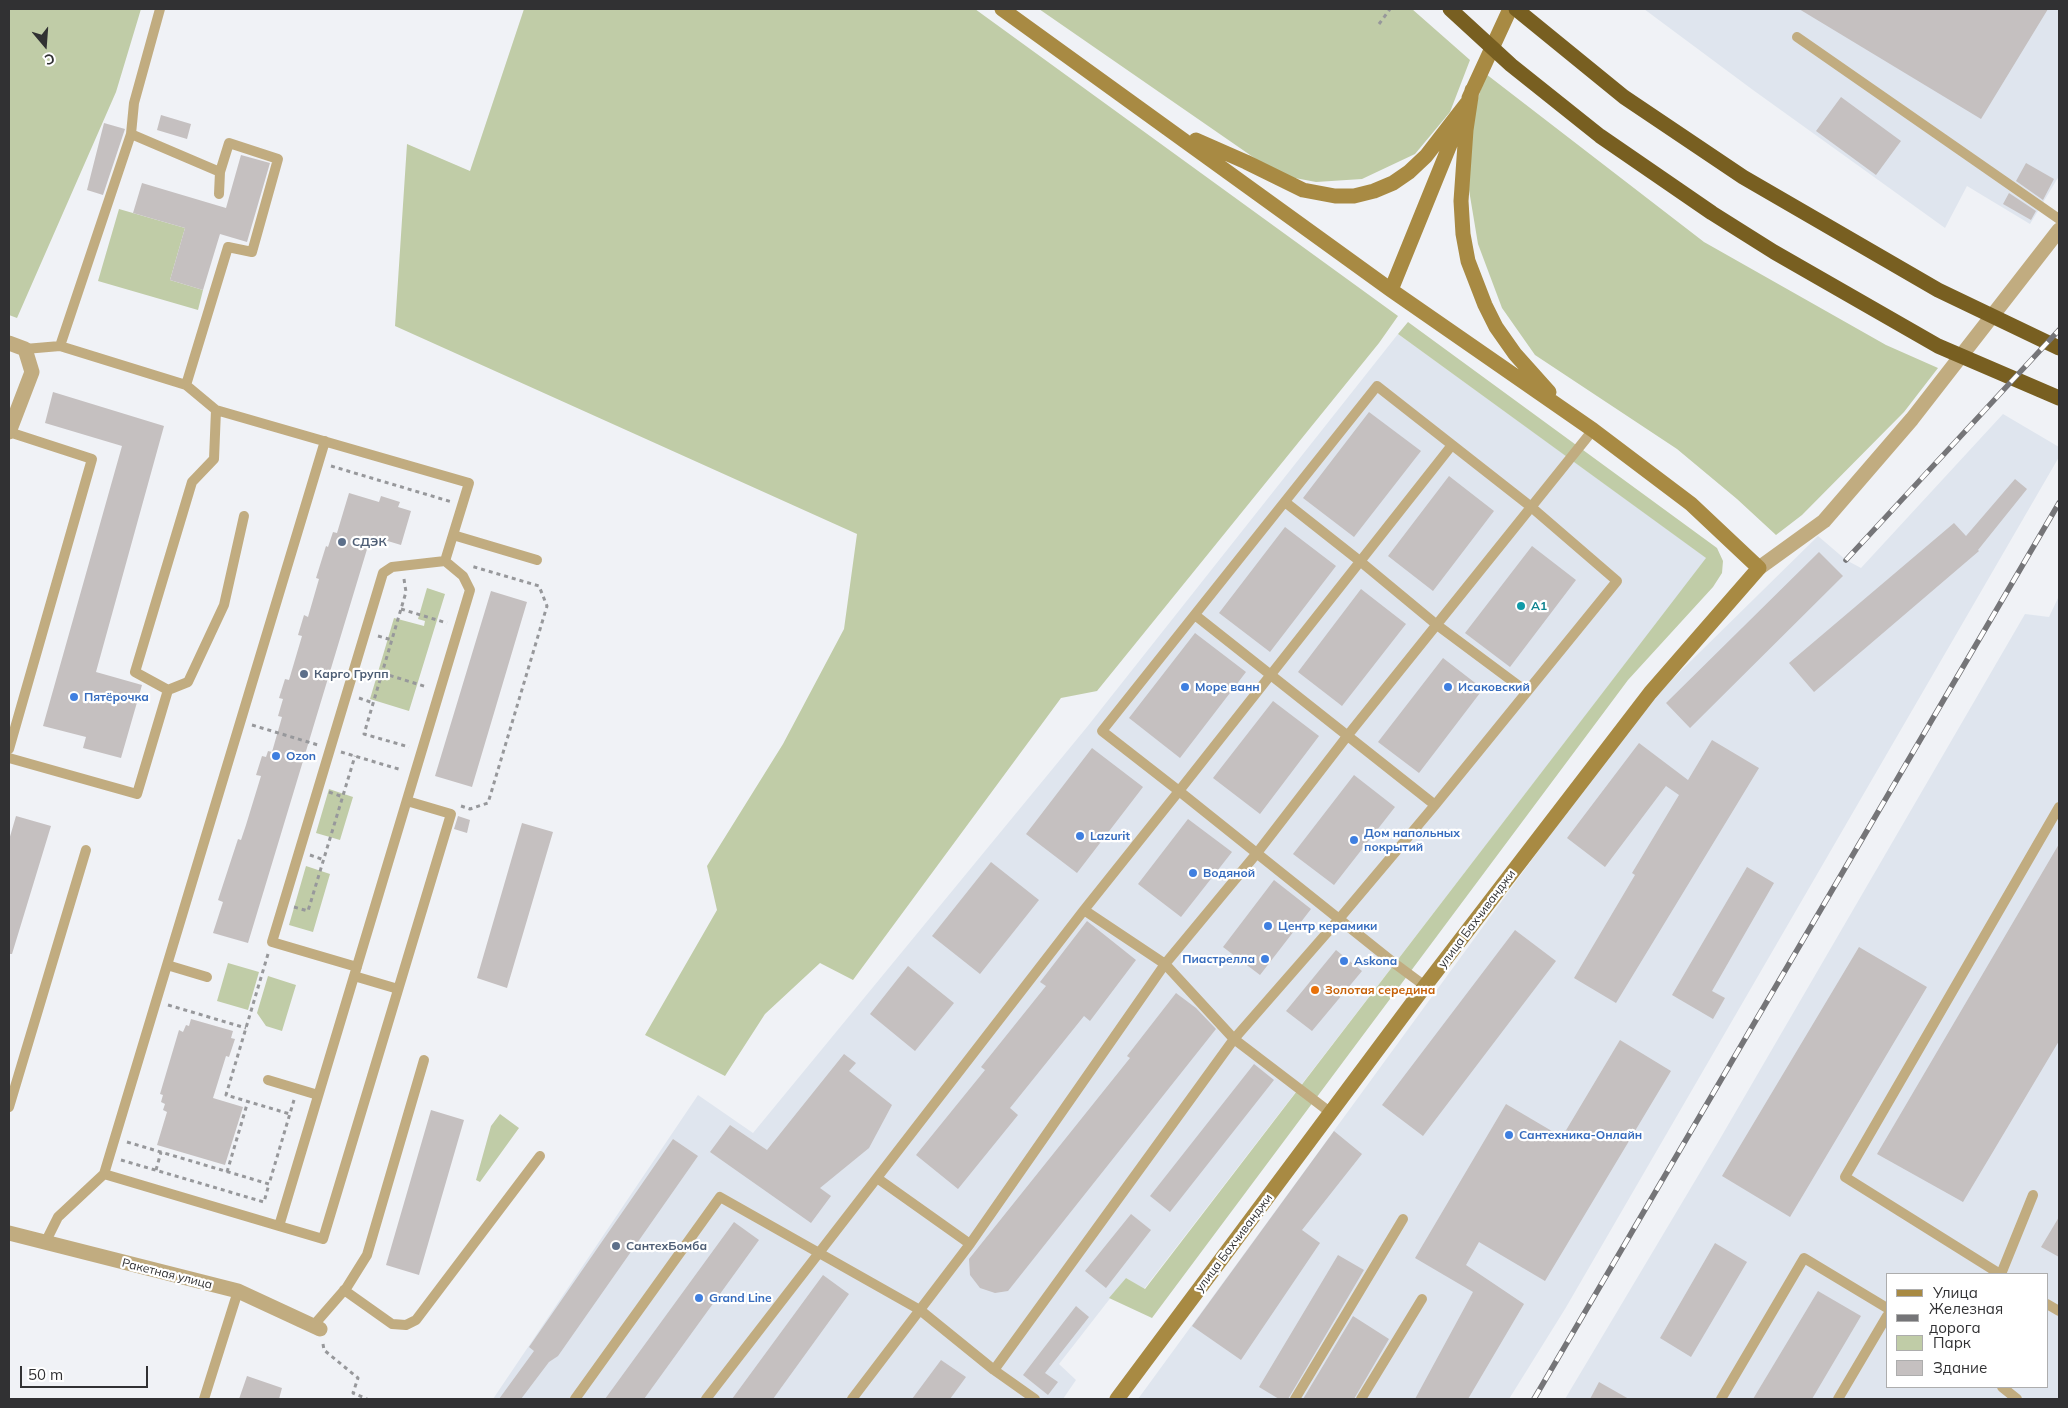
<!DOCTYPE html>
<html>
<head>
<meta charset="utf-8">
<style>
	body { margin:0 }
	#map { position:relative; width:2068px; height:1408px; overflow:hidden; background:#f0f2f6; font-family:Mulish,sans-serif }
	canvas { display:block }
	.frame { position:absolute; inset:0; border:10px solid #313133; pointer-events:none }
	.legend { position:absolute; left:1886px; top:1273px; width:162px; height:115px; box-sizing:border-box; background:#fff; border:1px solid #adadad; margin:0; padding:6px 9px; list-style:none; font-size:15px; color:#313133 }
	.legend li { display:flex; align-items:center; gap:10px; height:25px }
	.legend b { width:25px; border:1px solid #adadad }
	.north { position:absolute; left:20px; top:20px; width:50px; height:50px; -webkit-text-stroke:4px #fff; paint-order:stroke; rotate:162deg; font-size:14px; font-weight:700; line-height:20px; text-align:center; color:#313133 }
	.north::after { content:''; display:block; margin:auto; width:18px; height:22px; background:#313133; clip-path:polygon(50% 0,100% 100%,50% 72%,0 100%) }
	.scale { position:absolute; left:20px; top:1366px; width:128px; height:22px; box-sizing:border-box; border:2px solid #313133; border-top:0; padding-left:6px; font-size:15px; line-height:18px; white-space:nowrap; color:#313133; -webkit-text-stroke:4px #fff; paint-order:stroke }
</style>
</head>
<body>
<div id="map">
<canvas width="2068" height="1408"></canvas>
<div class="frame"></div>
<ul class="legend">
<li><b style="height:6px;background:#a88a43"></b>Улица</li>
<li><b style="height:6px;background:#757578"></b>Железная дорога</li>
<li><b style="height:14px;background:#c0cca7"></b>Парк</li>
<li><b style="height:14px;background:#c5c0c0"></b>Здание</li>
</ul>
<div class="north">С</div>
<div class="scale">50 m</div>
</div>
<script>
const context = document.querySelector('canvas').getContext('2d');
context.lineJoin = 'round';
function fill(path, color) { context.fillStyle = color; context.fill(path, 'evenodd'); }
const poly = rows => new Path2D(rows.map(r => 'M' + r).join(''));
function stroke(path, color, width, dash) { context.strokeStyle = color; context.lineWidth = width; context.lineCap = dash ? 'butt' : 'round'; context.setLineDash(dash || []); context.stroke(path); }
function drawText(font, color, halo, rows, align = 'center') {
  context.font = font + ' Mulish,sans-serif'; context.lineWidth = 4.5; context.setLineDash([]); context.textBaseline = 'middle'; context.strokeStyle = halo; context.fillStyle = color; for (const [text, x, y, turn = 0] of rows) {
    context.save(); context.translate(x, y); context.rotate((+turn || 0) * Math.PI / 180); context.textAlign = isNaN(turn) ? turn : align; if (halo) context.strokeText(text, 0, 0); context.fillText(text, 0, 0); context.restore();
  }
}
fill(poly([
	[1644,9,2059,9,2059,176,2030,224,1967,186,1945,228,1753,90],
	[1398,334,1707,558,1144,1289,1126,1278,1059,1364,1076,1380,1063,1399,493,1399,698,1095,753,1133,1087,727],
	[2003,414,2059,447,2059,457,1565,1309,1509,1399,1138,1399,1642,709,1818,536,1846,560,1861,568],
	[2059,596,2059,1399,1565,1399,1717,1144,2025,614,2049,617],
	[1887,1274,2047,1274,2047,1387,1887,1387]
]), '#dfe5ee');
fill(poly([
	[9,9,141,9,116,92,17,318,9,315],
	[524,9,975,9,1398,316,1379,343,1097,691,1061,698,853,980,820,963,765,1014,725,1076,645,1035,717,910,707,866,783,744,844,629,857,534,395,326,407,144,470,171],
	[1039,9,1412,9,1470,60,1450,112,1415,154,1362,179,1316,182,1279,175],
	[1486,74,1704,242,1886,345,1938,368,1904,412,1802,515,1776,535,1737,499,1677,449,1535,355,1502,308,1478,244,1468,184,1470,122],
	[119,209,185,228,170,280,203,290,198,310,98,281],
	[1408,322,1717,548,1723,561,1722,573,1713,587,1628,680,1152,1318,1109,1298,1126,1278,1145,1289,1706,558,1398,334],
	[427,588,445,594,409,711,370,699,394,618,424,626,425,621,418,619],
	[329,789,353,797,340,840,316,833],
	[306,866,330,874,313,932,289,925],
	[228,963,259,972,248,1010,217,1001],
	[268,976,296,985,282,1031,266,1026,257,1013],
	[500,1114,519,1128,480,1182,476,1180,491,1126]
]), '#c0cca7');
fill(poly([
	[1799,9,2048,9,1981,119],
	[1841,97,1901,141,1876,175,1816,131],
	[161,115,191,124,187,139,157,130],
	[104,123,125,129,103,195,87,190],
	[241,155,270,163,247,242,220,234,203,290,170,280,185,228,133,213,142,183,226,208],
	[2026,163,2054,179,2043,200,2016,181],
	[2009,193,2036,211,2031,220,2003,204],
	[53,392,164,426,96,672,142,685,121,758,83,748,86,737,43,726,122,446,45,423],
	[1369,412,1421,451,1354,537,1303,498],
	[1449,476,1494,511,1433,591,1388,556],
	[2015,479,2027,489,1978,550,1979,551,1814,692,1789,663,1954,523,1966,536],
	[349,493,379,502,381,496,400,502,398,507,411,511,401,545,371,536,248,943,213,933,223,902,218,900,238,839,241,840,246,825,261,776,256,775,262,756,266,757,268,751,272,752,282,717,278,716,283,699,279,698,285,679,289,680,302,636,298,635,304,615,308,617,319,579,316,578,326,546,328,547,333,532,337,533],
	[1285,527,1336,566,1270,652,1219,613],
	[1532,546,1576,580,1510,667,1465,633],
	[1819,552,1843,576,1690,728,1666,703],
	[1361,589,1406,624,1342,706,1298,672],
	[491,591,527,602,472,787,435,776],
	[1195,633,1246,672,1180,758,1129,718],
	[1443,658,1483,689,1419,773,1378,742],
	[1273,701,1319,736,1260,814,1213,778],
	[1712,740,1759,768,1616,1003,1574,978,1635,875,1632,873,1679,795,1666,786,1605,867,1567,838,1639,743,1688,780],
	[1092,748,1143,787,1077,873,1026,834],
	[1354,775,1395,807,1334,885,1293,854],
	[16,816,51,826,12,954,9,954,9,840],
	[458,816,470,820,467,833,454,829],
	[1188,819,1232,852,1181,917,1138,884],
	[522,823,553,832,507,988,477,978],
	[2059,844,2059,1041,1963,1202,1877,1154],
	[991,862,1039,900,980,974,932,936],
	[1747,867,1774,883,1712,991,1725,998,1713,1019,1672,995],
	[1274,880,1311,909,1260,975,1223,947],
	[1087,921,1136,960,1090,1021,1084,1016,1010,1108,1018,1115,958,1189,916,1155,985,1070,981,1067,1046,986,1040,982],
	[1515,930,1556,961,1423,1136,1382,1105],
	[1859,947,1927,987,1790,1217,1722,1176],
	[1336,950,1362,971,1312,1031,1286,1011],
	[908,966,954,1003,915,1051,870,1014],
	[1176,993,1196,1008,1216,1029,1008,1291,995,1293,980,1288,970,1275,969,1259,1130,1058,1127,1056],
	[191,1019,233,1031,231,1038,235,1039,229,1057,226,1056,213,1098,243,1107,225,1165,157,1145,167,1112,163,1110,165,1104,161,1102,163,1095,160,1094,179,1030,183,1032,186,1025,189,1026],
	[1620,1040,1671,1071,1545,1281,1479,1242,1466,1265,1524,1304,1468,1399,1415,1399,1473,1292,1415,1258,1506,1104,1562,1137],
	[844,1054,856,1063,849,1071,892,1105,869,1148,820,1188,831,1196,811,1223,710,1152,730,1125,767,1150],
	[1254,1064,1274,1080,1170,1212,1150,1196],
	[431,1110,464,1120,419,1275,386,1265],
	[1334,1131,1362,1154,1302,1230,1320,1243,1241,1360,1192,1326],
	[673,1139,698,1156,558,1356,549,1362,521,1399,499,1399,534,1351,529,1347],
	[1131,1214,1151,1230,1106,1288,1085,1271],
	[2059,1217,2059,1257,2041,1247],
	[734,1222,759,1240,644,1399,605,1399],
	[1715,1243,1747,1262,1691,1357,1660,1338],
	[1338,1255,1364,1270,1288,1399,1279,1399,1259,1387],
	[823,1275,849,1294,773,1399,732,1399],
	[1818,1291,1861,1316,1812,1399,1753,1399],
	[1076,1306,1089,1317,1045,1373,1058,1382,1048,1395,1023,1375],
	[1353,1316,1389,1339,1354,1399,1303,1399],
	[941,1360,966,1377,950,1399,912,1399],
	[247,1376,282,1388,279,1399,239,1399],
	[1599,1382,1629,1399,1590,1399]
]), '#c5c0c0');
stroke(poly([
	[1379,24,1390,9],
	[331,466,452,502],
	[404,579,406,592,364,734,409,747],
	[401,609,447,623],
	[378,636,392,640],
	[382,673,427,687],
	[359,698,373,703],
	[252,725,318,745],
	[341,752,402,770],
	[329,792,343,797],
	[461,806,470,809,488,803,547,606,539,586,471,566],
	[310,855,324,860],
	[294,907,308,911,355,756],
	[268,954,226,1095,290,1114],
	[168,1005,246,1028],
	[127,1142,269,1184,294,1100],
	[121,1160,264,1202,269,1184],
	[156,1170,161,1152],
	[227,1172,248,1101],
	[323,1344,324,1350,358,1378,353,1393,367,1399]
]), '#97989b', 3, [4, 4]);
stroke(poly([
	[1797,37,2059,219],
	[131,134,134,103,160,9],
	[60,346,131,134,220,172],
	[25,349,60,346,186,385,216,410,214,459,192,482,135,672,168,690,188,682,224,605,244,516],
	[186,385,228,247,252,252,278,159,229,143,220,172,219,194],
	[9,432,92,459,9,749],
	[1285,502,1361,562,1437,625,1527,692],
	[453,535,537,560],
	[1195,615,1435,805],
	[9,758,137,794,168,690],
	[1084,910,1165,964,1234,1039,1331,1113],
	[167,965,207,977],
	[357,967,272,942,383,573,392,567,445,561],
	[354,976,398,989],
	[268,1080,318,1095],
	[9,1107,86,850],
	[104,1174,279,1226,470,590,463,576,445,561,469,483,216,410],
	[877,1178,970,1244],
	[279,1226,323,1239,451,814,407,801],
	[45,1243,58,1217,104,1174,325,441],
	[2000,1274,1845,1177,2059,807],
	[2001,1274,2033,1195],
	[344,1290,392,1324,406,1325,416,1320,540,1156],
	[2047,1304,2059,1311],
	[313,1326,347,1287,367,1255,424,1060],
	[994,1370,1234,1039,1339,919,1435,805,1617,581,1530,506,1377,386,1102,731,1179,791,1394,963,1425,986],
	[2002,1387,2017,1399],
	[204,1399,238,1291],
	[575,1399,720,1197,920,1310,994,1370,1035,1399],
	[706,1399,1084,910,1179,791,1452,445],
	[852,1399,970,1244,1165,964,1257,853,1348,735,1593,430],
	[1295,1399,1403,1219],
	[1361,1399,1422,1299],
	[1721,1399,1804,1258,1887,1308],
	[1838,1399,1887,1316]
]), '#c1ac80', 10);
stroke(poly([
	[9,343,25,349,32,372,9,432],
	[1759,568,1824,521,1912,419,2059,230],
	[9,1233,238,1291,320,1329]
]), '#c1ac80', 15);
stroke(poly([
	[1002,9,1391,290,1593,430,1691,504,1759,568,1650,693,1425,986,1117,1399],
	[1472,90,1466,130,1461,201,1463,234,1468,261,1485,305,1496,327,1515,354,1549,392],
	[1469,98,1510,9],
	[1196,140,1246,162,1303,190,1335,196,1354,196,1374,191,1393,183,1409,172,1426,156,1467,103],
	[1391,290,1460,120]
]), '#a88a43', 15);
stroke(poly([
	[1450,9,1511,65,1600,136,1712,213,1774,252,1938,346,2059,398],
	[1516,9,1624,97,1743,177,1938,290,2059,348]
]), '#785f21', 15);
const rail = poly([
	[1846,560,2059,330],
	[1534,1399,2059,503]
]);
stroke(rail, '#757578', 5.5);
stroke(rail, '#fff', 4, [11]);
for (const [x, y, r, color] of [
	[342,542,5,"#5c6f8a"],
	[1521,606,5,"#0f9aa8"],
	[304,674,5,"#5c6f8a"],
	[1185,687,5,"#3f7fe0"],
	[1448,687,5,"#3f7fe0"],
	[74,697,5,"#3f7fe0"],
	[276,756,5,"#3f7fe0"],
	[1080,836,5,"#3f7fe0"],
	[1354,840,5,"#3f7fe0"],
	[1193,873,5,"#3f7fe0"],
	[1268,926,5,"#3f7fe0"],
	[1265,959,5,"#3f7fe0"],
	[1344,961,5,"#3f7fe0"],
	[1315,990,5,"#e8710a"],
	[1509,1135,5,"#3f7fe0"],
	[616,1246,5,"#5c6f8a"],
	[699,1298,5,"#3f7fe0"]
]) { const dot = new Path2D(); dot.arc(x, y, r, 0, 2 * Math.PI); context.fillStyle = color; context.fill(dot); stroke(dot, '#fff', 2); }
drawText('bold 12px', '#4e5e75', '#fff', [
	["СДЭК",352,542],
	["Карго Групп",314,674],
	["СантехБомба",626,1246]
], 'left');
drawText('bold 12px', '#0d838f', '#fff', [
	["A1",1531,606]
], 'left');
drawText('bold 12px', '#366cbe', '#fff', [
	["Море ванн",1195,687],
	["Исаковский",1458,687],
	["Пятёрочка",84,697],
	["Ozon",286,756],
	["Дом напольных",1364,833],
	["покрытий",1364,847],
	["Lazurit",1090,836],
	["Водяной",1203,873],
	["Центр керамики",1278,926],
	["Пиастрелла",1255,959,"right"],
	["Askona",1354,961],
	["Сантехника-Онлайн",1519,1135],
	["Grand Line",709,1298]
], 'left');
drawText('12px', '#313133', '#fff', [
	["улица Бахчиванджи",1477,919,-53],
	["улица Бахчиванджи",1234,1243,-53],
	["Ракетная улица",167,1274,14]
]);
drawText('bold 12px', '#c56008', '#fff', [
	["Золотая середина",1325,990]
], 'left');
</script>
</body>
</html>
